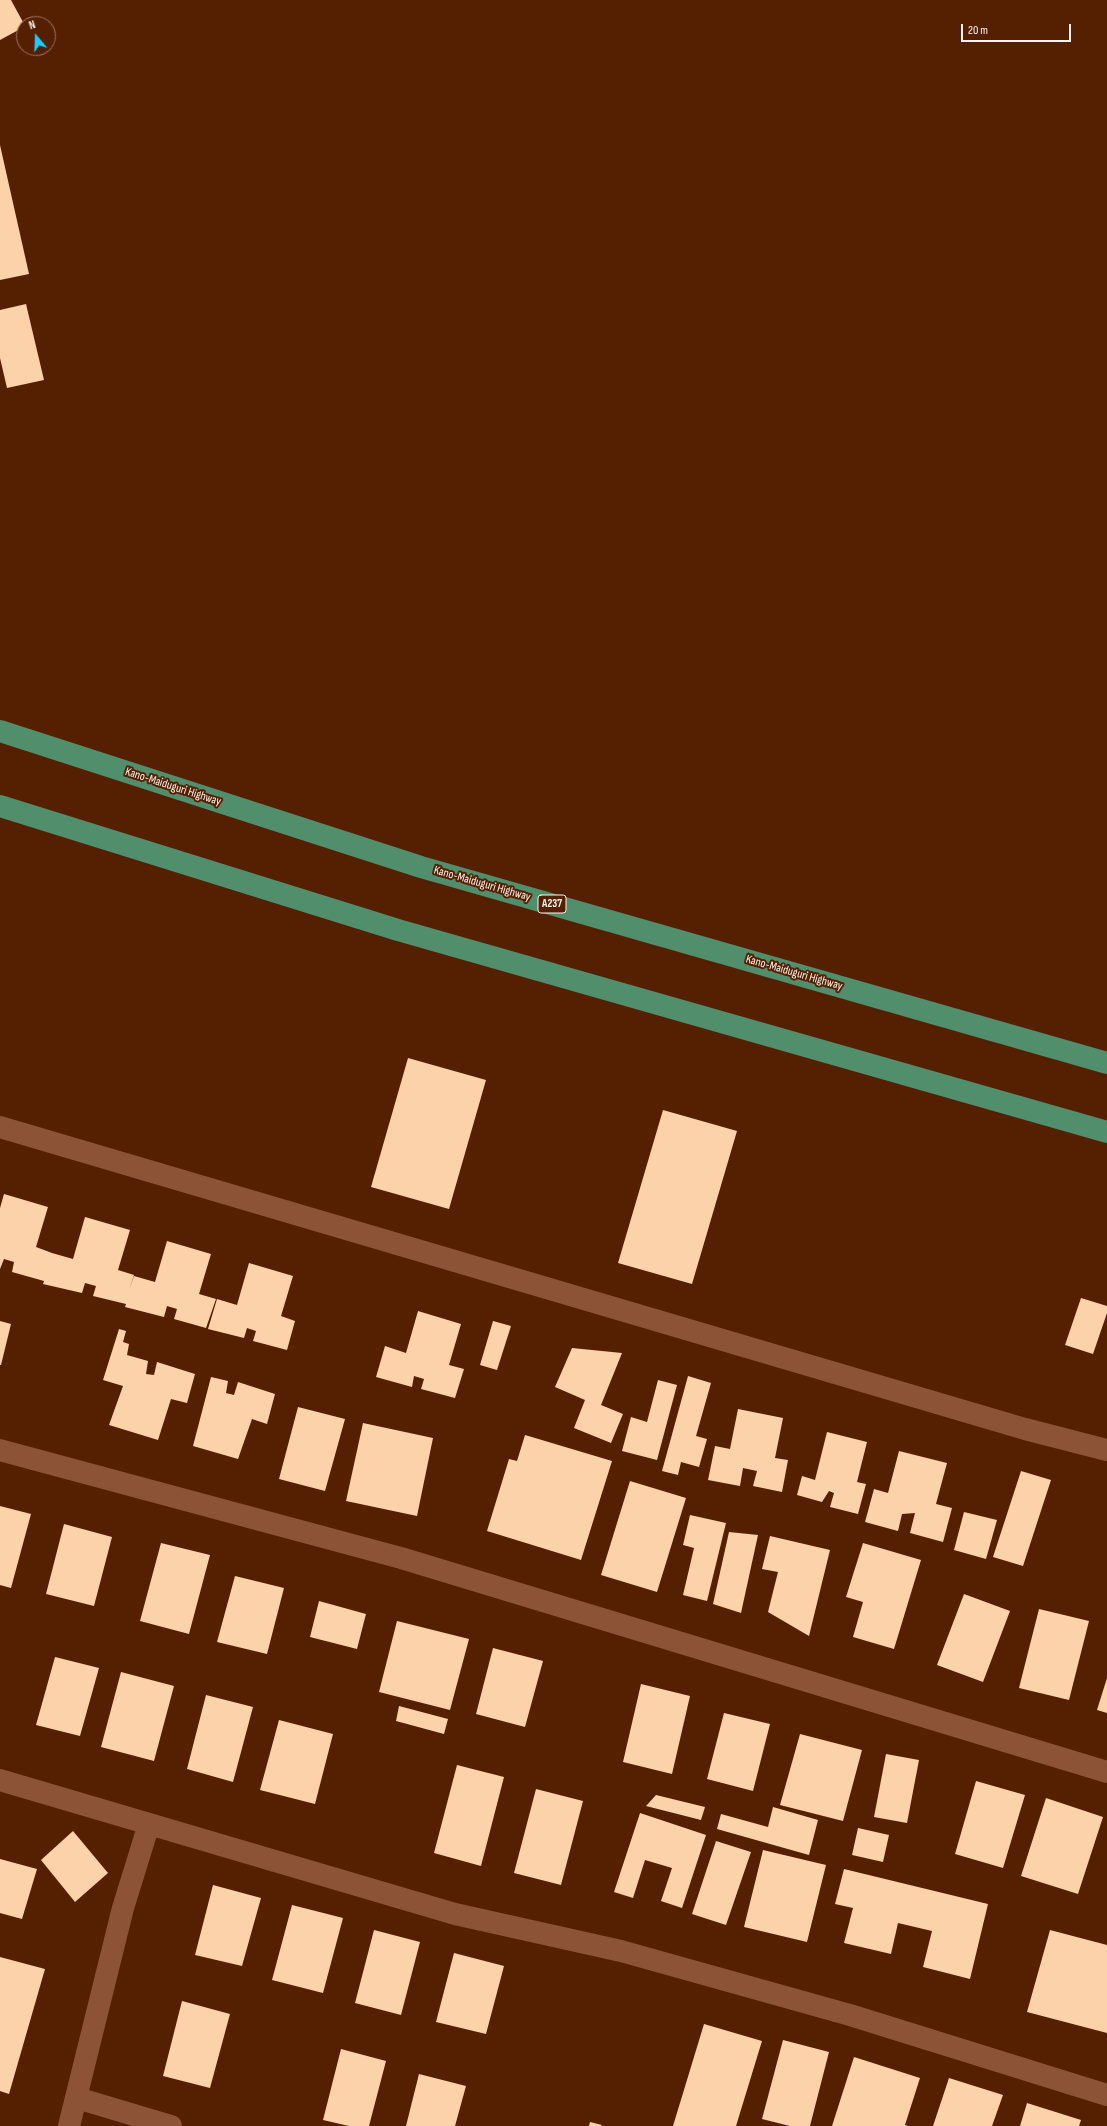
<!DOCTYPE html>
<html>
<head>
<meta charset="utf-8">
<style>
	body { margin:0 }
	#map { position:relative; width:1107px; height:2126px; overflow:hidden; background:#552002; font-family:"Sofia Sans Condensed",sans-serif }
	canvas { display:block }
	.north { position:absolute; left:16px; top:16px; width:40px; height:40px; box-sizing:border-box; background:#552002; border:1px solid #977461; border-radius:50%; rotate:341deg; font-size:11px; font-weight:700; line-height:16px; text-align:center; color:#faf3ef }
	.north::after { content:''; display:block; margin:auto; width:14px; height:18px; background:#1ec9fd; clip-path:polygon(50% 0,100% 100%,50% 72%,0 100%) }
	.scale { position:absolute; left:961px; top:24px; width:110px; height:18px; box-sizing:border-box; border:2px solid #faf3ef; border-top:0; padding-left:5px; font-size:12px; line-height:14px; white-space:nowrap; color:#faf3ef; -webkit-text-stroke:3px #552002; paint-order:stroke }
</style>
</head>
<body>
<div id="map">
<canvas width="1107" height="2126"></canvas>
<div class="north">N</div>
<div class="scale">20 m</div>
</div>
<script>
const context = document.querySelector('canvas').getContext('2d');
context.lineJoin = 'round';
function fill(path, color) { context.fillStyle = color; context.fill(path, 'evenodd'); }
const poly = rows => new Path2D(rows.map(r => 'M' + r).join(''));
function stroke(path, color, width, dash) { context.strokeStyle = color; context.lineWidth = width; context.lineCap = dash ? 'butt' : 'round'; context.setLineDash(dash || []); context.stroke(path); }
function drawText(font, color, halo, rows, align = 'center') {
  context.font = font + ' "Sofia Sans Condensed",sans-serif'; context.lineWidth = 4; context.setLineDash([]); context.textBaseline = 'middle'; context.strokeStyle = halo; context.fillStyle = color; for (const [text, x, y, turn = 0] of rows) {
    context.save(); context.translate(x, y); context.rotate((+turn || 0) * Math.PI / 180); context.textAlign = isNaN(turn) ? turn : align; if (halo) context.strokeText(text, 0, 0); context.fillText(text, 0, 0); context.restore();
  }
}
fill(poly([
	[0,0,11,0,24,24,24,27,0,40],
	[0,145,29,274,0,280],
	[26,304,44,380,7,388,0,358,0,310],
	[408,1058,486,1080,449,1209,371,1187],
	[663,1110,737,1131,692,1284,618,1263],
	[4,1194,48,1207,36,1247,52,1253,73,1259,85,1217,130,1230,118,1270,134,1275,129,1290,134,1276,155,1282,167,1241,211,1254,199,1294,216,1299,206,1328,174,1319,177,1309,167,1306,164,1317,125,1307,126,1304,93,1296,96,1286,85,1283,82,1293,43,1284,44,1281,12,1272,14,1262,4,1259,0,1269,0,1208],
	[249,1263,293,1276,281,1316,295,1321,287,1350,253,1341,256,1331,247,1328,244,1338,208,1329,217,1299,237,1305],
	[1081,1298,1107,1306,1107,1313,1093,1354,1065,1345],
	[418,1311,461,1324,449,1365,464,1369,455,1398,421,1389,424,1379,414,1376,412,1387,376,1377,385,1346,406,1353],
	[0,1321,11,1324,1,1365,0,1365],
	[493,1321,511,1326,497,1370,480,1365],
	[119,1329,126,1331,123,1342,129,1344,127,1355,148,1361,146,1374,154,1375,157,1362,195,1374,187,1403,171,1399,158,1440,109,1425,123,1386,103,1380],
	[572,1348,622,1353,601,1405,623,1414,611,1443,574,1428,585,1400,555,1387],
	[688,1376,711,1383,696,1436,707,1439,699,1467,681,1462,678,1475,662,1471],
	[211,1377,228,1381,226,1393,234,1395,238,1382,275,1394,267,1424,252,1419,238,1459,193,1446],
	[658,1380,677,1385,657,1460,622,1451,631,1417,647,1422],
	[298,1407,345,1419,325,1491,279,1479],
	[738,1409,783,1418,775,1458,788,1460,782,1492,753,1486,757,1471,743,1468,740,1486,708,1480,715,1446,730,1449],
	[363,1423,433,1438,417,1516,346,1501],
	[827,1432,867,1442,857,1482,866,1484,858,1514,830,1507,834,1493,829,1491,822,1502,797,1495,802,1476,815,1480],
	[525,1435,612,1461,581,1560,487,1531,509,1459,517,1461],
	[899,1451,947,1463,936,1504,952,1508,943,1542,910,1533,915,1513,902,1514,898,1531,865,1522,874,1489,888,1493],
	[1021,1471,1051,1480,1023,1566,993,1557],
	[630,1481,686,1498,657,1592,601,1575],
	[0,1506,31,1514,11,1588,0,1585],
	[964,1512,997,1520,986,1559,954,1550],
	[690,1515,726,1523,707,1601,683,1595,694,1548,683,1545],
	[64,1524,112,1537,94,1606,46,1594],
	[729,1532,758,1535,741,1613,713,1604],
	[770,1536,830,1550,809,1636,768,1612,778,1572,762,1569],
	[161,1543,210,1555,189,1634,140,1621],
	[863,1543,921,1560,894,1649,853,1637,863,1602,846,1597],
	[235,1576,284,1588,267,1654,217,1642],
	[964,1594,1010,1611,983,1682,937,1665],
	[319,1601,366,1614,357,1649,310,1637],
	[1039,1609,1089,1621,1069,1700,1019,1688],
	[397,1621,469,1639,450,1710,379,1692],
	[493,1648,543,1661,525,1727,476,1714],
	[55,1657,99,1668,80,1736,36,1725],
	[121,1672,174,1686,154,1761,101,1747],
	[1107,1678,1107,1713,1097,1710],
	[641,1684,690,1696,672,1774,623,1762],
	[206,1695,253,1707,233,1782,187,1769],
	[399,1706,448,1719,444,1734,396,1721],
	[724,1713,770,1724,753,1791,707,1779],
	[279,1720,333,1734,315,1804,260,1790],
	[800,1734,862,1750,843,1821,780,1805],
	[886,1754,919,1760,907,1823,874,1817],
	[457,1765,504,1777,481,1866,434,1853],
	[976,1781,1025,1795,1003,1868,955,1854],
	[536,1789,583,1801,561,1885,514,1873],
	[656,1795,705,1807,701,1820,646,1806],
	[1046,1798,1103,1817,1078,1894,1021,1876],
	[773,1807,818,1820,809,1855,717,1829,721,1814,768,1827],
	[640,1813,706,1835,682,1908,661,1901,672,1868,645,1860,633,1898,614,1892],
	[858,1828,889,1835,883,1862,852,1855],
	[73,1831,108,1873,75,1902,41,1860],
	[716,1841,751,1852,726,1925,692,1914],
	[763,1850,826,1865,807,1942,744,1927],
	[0,1859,37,1869,22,1919,0,1913],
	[844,1869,988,1904,970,1979,923,1967,932,1931,898,1923,891,1954,844,1943,853,1908,835,1904],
	[213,1885,261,1898,242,1966,195,1955],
	[292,1905,343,1918,323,1993,272,1980],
	[374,1930,420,1942,401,2015,355,2003],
	[1050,1930,1107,1945,1107,2033,1027,2012],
	[454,1953,504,1966,486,2034,436,2022],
	[0,1957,45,1969,9,2094,0,2091],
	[182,2001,230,2014,210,2088,163,2076],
	[704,2024,762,2041,736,2126,673,2126],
	[783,2040,829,2052,810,2126,790,2126,762,2119],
	[341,2049,386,2061,369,2126,349,2126,323,2120],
	[854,2057,920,2078,905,2125,908,2126,832,2126],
	[419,2074,466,2086,455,2126,406,2126],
	[949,2078,1003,2095,992,2126,933,2126],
	[1027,2103,1081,2120,1079,2126,1020,2126],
	[590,2122,602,2125,601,2126,589,2126]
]), '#fcd2aa');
stroke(poly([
	[0,1127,1025,1429,1107,1450],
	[0,1450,401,1558,1107,1772],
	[0,1780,455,1914,621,1951,850,2015,1107,2095],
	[77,2098,171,2126],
	[69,2126,123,1908,149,1824]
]), '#8d5337', 22);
stroke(poly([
	[0,731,421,867,1107,1063],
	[0,806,398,930,1107,1132]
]), '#508e6c', 22);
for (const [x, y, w] of [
	[552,904,28]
]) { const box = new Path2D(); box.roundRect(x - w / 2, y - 9, w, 18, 3); context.fillStyle = '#552002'; context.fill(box); stroke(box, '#faf3ef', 1); }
drawText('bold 11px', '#faf3ef', null, [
	["A237",552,904]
]);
drawText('12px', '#faf3ef', '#552002', [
	["Kano-Maiduguri Highway",173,787,18],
	["Kano-Maiduguri Highway",482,884,16],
	["Kano-Maiduguri Highway",794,973,16]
]);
</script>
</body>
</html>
